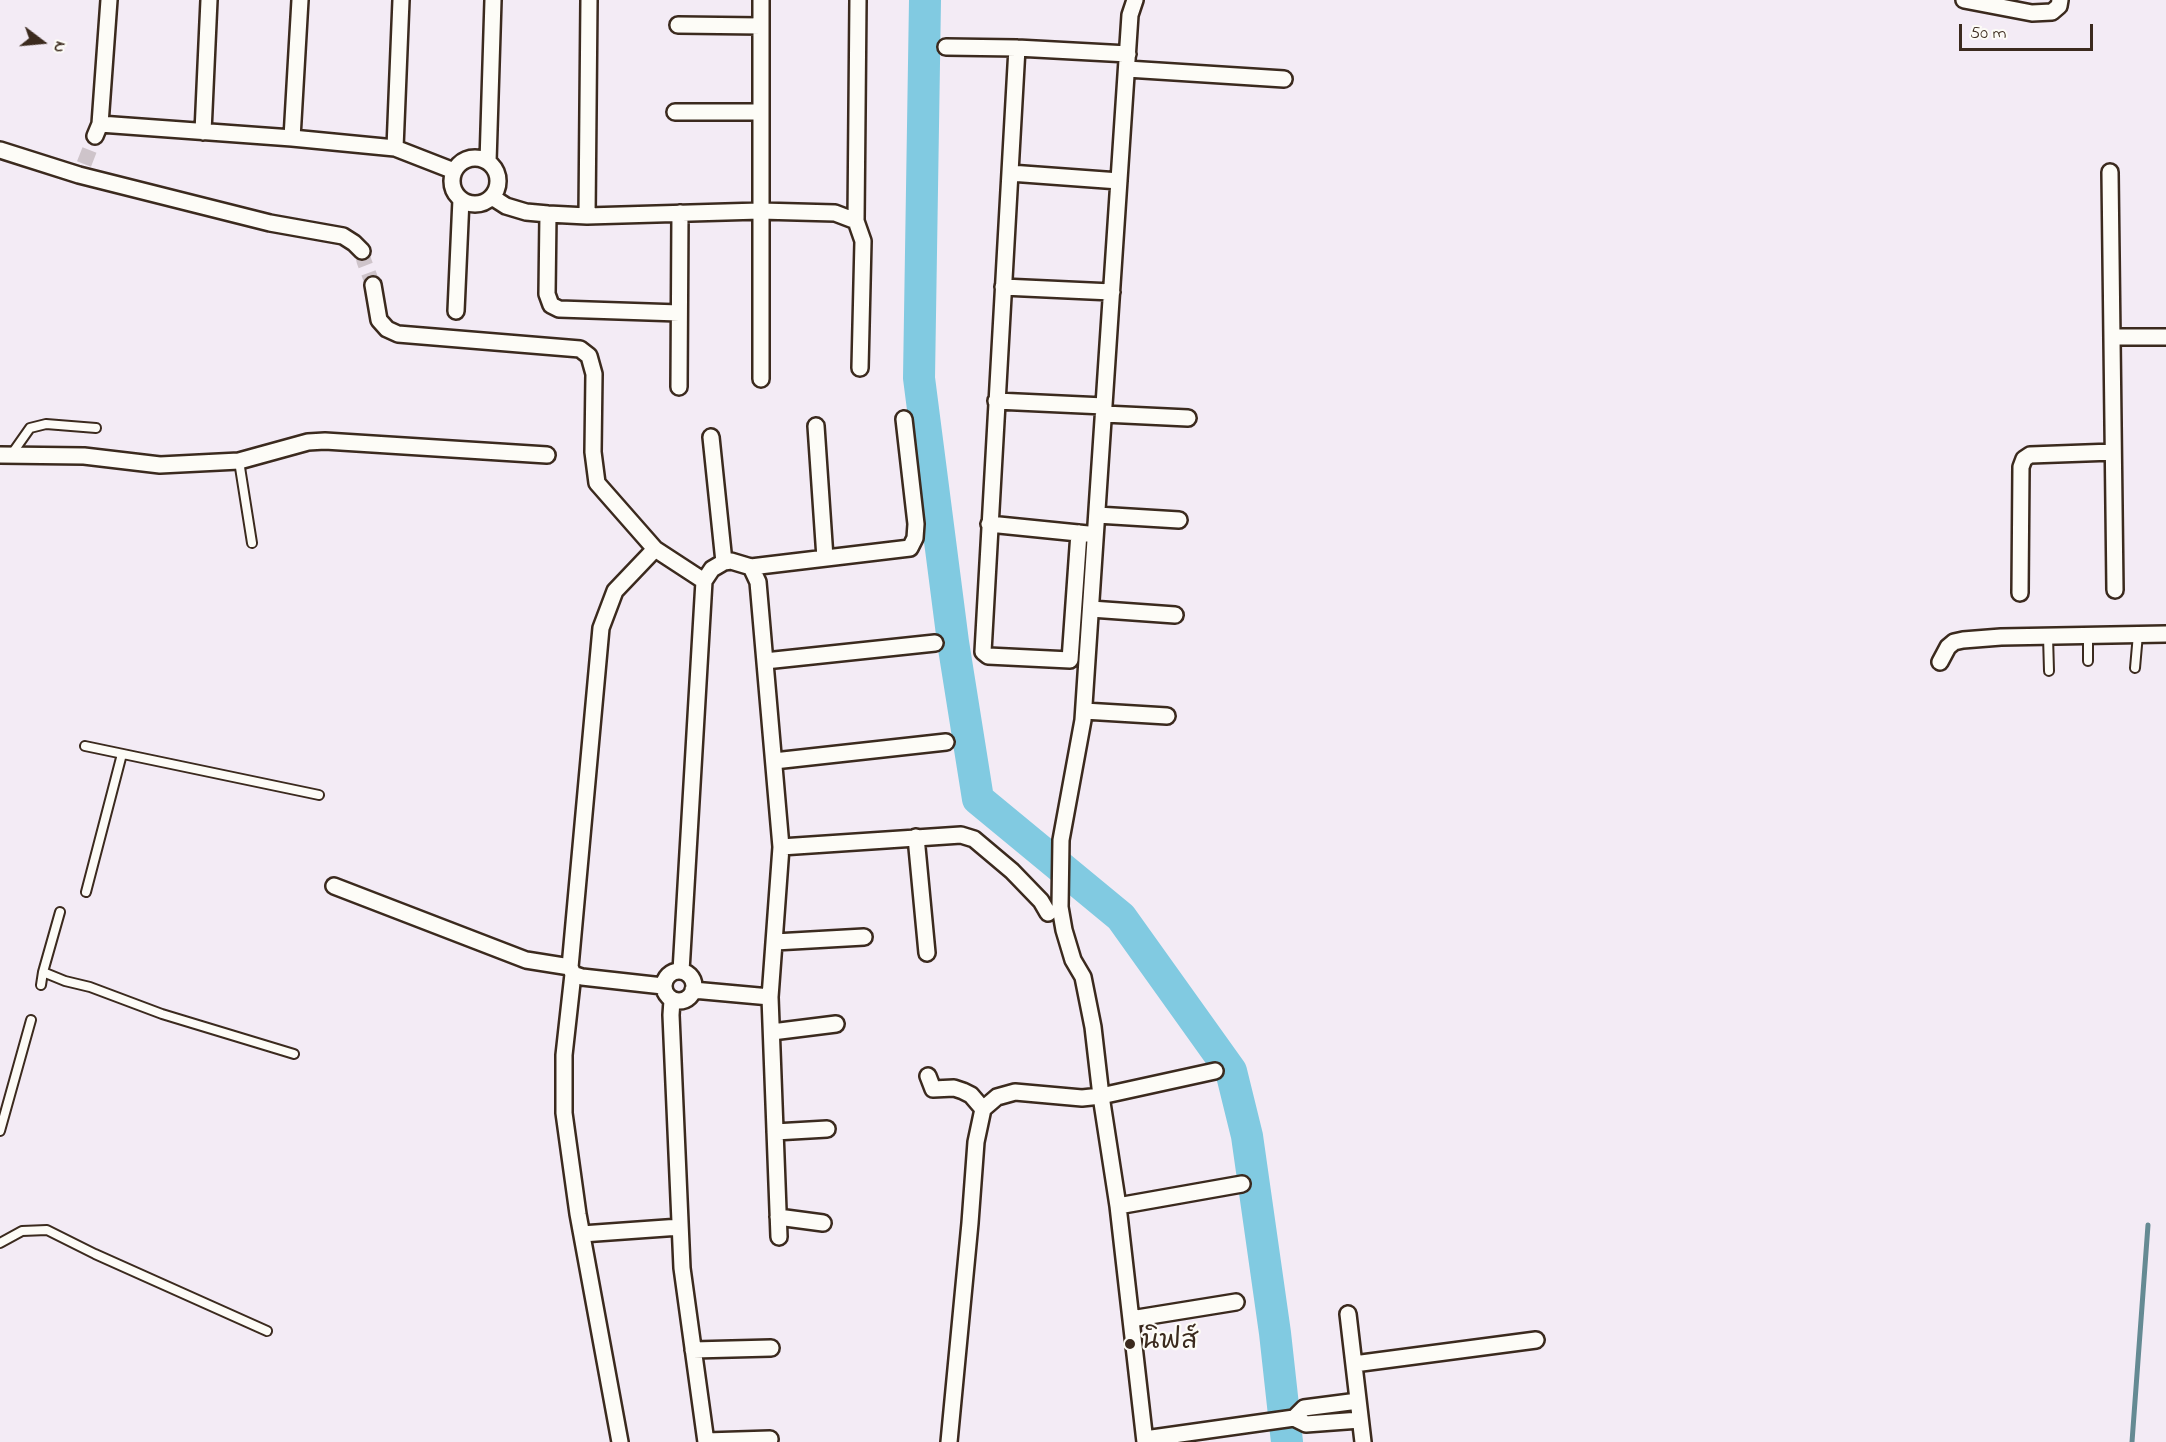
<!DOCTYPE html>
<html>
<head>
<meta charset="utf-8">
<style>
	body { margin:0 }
	#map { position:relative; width:2166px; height:1442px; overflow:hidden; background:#f3ebf5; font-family:"Indie Flower",sans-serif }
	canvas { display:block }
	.north { position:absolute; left:12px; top:12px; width:60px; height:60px; -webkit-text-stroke:4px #fdfcf7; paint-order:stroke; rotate:106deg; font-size:16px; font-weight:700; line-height:24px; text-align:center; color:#3b2a1e }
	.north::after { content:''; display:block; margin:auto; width:21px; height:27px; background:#3b2a1e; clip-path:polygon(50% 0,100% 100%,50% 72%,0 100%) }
	.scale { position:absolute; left:1959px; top:24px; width:134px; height:27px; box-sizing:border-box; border:3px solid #3b2a1e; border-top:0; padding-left:8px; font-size:18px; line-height:21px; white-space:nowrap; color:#3b2a1e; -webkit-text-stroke:4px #fdfcf7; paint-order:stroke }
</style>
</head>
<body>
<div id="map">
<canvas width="2166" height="1442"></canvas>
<div class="north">N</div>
<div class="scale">50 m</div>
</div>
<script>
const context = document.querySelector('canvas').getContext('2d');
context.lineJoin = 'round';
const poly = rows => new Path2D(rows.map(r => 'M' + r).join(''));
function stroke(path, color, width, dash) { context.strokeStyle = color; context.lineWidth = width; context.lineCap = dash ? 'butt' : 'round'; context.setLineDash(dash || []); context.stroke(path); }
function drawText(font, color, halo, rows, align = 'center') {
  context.font = font + ' "Indie Flower","Playpen Sans Thai",sans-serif'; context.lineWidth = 4.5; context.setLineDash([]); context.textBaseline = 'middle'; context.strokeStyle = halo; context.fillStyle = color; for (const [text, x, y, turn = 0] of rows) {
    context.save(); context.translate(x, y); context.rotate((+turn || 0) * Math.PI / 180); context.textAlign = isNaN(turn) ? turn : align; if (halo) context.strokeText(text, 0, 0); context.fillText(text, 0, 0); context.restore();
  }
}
stroke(poly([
	[2132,1442,2148,1225]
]), '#658a93', 5);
stroke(poly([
	[925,0,919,378,953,642,978,799,1121,917,1231,1071,1247,1136,1275,1333,1287,1442]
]), '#81cae1', 32);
stroke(poly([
	[84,164,95,136],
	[362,251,364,261,373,285]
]), '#cec4ca', 15, [15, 8]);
const lane = poly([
	[11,455,30,428,46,424,96,428],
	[239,461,252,543],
	[2088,635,2088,661],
	[2048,636,2049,671],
	[2135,668,2138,634],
	[85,746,319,795],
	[86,892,122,754],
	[43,972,60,912],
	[41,985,43,972,65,981,90,987,162,1014,294,1054],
	[0,1131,31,1020],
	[0,1243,22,1231,47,1230,95,1254,267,1331]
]);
const street = poly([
	[1135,0,1130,15,1083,720,1061,840,1060,907,1064,930,1073,960,1083,977,1093,1027,1101,1096,1118,1206,1145,1442],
	[1964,0,2032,13,2052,12,2059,6,2060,0],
	[678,25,761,26],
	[946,47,1017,48,1128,54],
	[1017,48,983,652,988,656,1070,660,1079,533],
	[1127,69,1284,79],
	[675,112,760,112],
	[100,124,292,138,395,148,454,171],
	[203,132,209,0],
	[95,136,100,124,109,0],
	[292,138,300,0],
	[395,148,401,0],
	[0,150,79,175,270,223,343,236,354,243,362,251],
	'452 181a23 23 0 1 1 46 0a23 23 0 1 1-46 0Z',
	[488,162,493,0],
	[2110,172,2115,590],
	[1010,173,1119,181],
	[492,197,506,206,526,212,548,214,587,216,760,211,835,213,856,221,863,241,860,368],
	[548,214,547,294,551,305,559,309,679,313],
	[587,216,589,0],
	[856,221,858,0],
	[373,285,379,320,387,329,398,334,580,349,589,356,594,374,593,452,597,483,655,549,704,581],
	[1003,287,1112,292],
	[456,311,461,199],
	[2112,337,2166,337],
	[761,379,761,0],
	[679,387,680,213],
	[996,401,1104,406],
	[1104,414,1188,418],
	[816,426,825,558],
	[711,437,724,562],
	[0,455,84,456,160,465,239,461,308,442,325,441,547,455],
	[1097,515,1179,520],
	[989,524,1088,534],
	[655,549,615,591,601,628,570,967,573,974,582,977,663,986],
	[751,567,910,548,915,538,916,524,904,419],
	[2020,593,2021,467,2024,459,2030,455,2113,452],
	[1091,609,1175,615],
	[765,661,935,643],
	[1940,662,1948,647,1954,642,1963,640,2001,637,2166,634],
	[1084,711,1167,716],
	[774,761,946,742],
	[916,837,927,953],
	[334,886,526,960,570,967],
	[775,942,864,937],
	[681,971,704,581,712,569,724,562,731,561,751,567,758,582,781,847],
	'664 986a15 15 0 1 1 30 0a15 15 0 1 1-30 0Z',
	[573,974,564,1055,564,1113,578,1214,620,1442],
	[693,990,770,997,781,847,961,835,974,839,1012,871,1041,901,1048,913],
	[770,997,779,1237],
	[672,1000,671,1015,682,1268,706,1442],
	[772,1032,836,1024],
	[928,1076,933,1089,954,1088,963,1091,971,1095,983,1109],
	[775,1132,827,1129],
	[1118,1206,1242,1184],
	[778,1217,823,1223],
	[582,1234,680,1227],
	[1348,1314,1363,1442],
	[1131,1319,1236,1302],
	[693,1350,771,1348],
	[1354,1364,1536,1340],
	[1294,1418,1304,1408,1358,1401],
	[1145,1439,1294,1418,1306,1424,1360,1420],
	[706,1441,770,1439],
	[949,1442,970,1223,976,1142,983,1109,997,1097,1015,1092,1082,1098,1101,1096,1215,1071]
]);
stroke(lane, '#3b2a1e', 12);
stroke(street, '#3b2a1e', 20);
stroke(lane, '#fdfcf7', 8);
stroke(street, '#fdfcf7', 15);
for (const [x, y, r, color] of [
	[1130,1344,6,"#3b2a1e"]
]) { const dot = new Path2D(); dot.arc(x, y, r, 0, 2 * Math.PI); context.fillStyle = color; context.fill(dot); stroke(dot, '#fdfcf7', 2); }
drawText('26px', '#3b2a1e', '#fdfcf7', [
	["นิฟส์",1142,1344]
], 'left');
</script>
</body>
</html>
